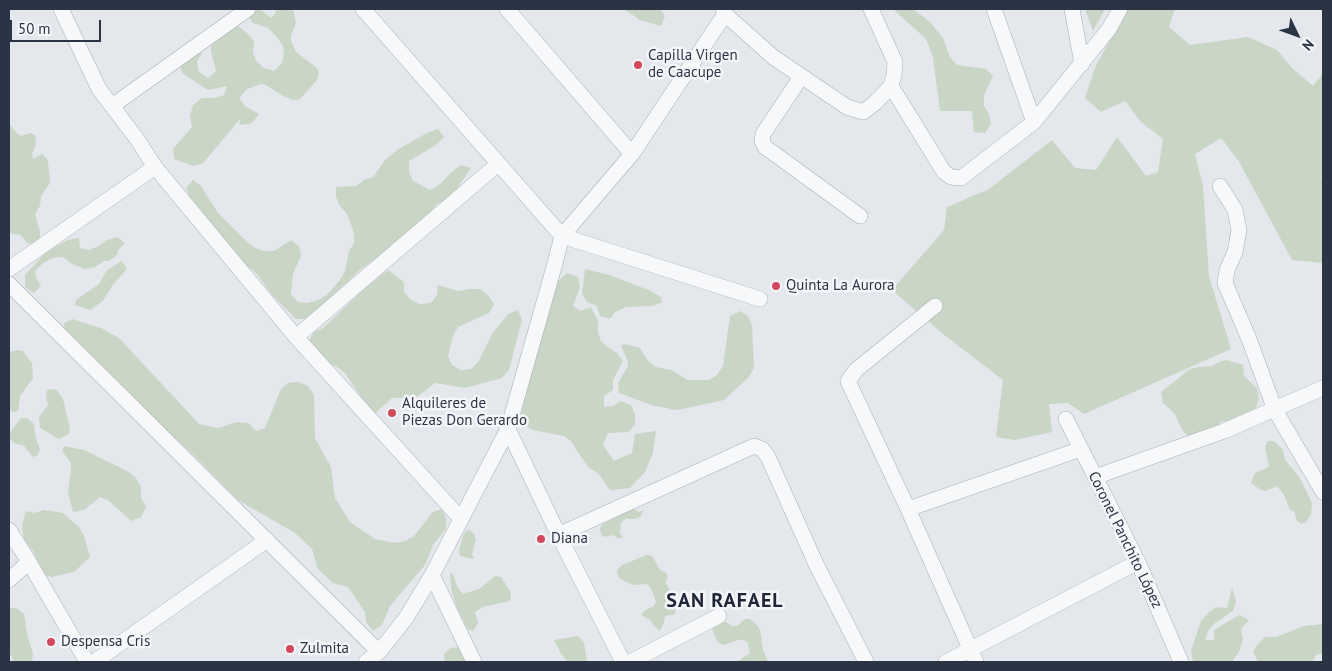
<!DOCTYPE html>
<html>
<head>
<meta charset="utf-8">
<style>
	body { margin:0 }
	#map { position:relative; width:1332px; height:671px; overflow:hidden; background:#e4e7ec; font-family:"PT Sans",sans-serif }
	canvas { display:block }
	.frame { position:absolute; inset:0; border:10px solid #2b3445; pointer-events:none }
	.north { position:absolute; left:1272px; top:10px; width:50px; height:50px; -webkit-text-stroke:4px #f4f6f9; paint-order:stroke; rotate:132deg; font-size:14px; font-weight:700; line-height:20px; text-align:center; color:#2b3445 }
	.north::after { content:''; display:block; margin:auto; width:18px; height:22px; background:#2b3445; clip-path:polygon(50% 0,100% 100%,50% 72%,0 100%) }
	.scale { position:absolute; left:10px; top:20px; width:91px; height:22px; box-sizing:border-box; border:2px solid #2b3445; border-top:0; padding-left:6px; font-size:15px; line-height:18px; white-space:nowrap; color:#2b3445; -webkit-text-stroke:4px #f4f6f9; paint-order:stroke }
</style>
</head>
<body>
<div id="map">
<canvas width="1332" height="671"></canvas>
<div class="frame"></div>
<div class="north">N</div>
<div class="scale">50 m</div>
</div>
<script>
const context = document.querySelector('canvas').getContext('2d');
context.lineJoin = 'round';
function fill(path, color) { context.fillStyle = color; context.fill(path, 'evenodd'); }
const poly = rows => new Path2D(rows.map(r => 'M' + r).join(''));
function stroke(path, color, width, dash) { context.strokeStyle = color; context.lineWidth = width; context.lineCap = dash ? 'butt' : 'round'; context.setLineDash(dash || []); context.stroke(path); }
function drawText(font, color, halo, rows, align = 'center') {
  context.font = font + ' "PT Sans",sans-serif'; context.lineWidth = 5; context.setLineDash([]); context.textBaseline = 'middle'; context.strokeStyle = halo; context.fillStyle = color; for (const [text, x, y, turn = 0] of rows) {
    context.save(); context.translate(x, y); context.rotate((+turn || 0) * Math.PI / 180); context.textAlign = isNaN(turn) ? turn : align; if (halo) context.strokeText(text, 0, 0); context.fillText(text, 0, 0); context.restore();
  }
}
fill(poly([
	[251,9,260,9,271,18,275,14,276,9,293,9,296,23,291,36,291,41,296,52,317,68,319,73,317,80,300,99,293,100,283,96,266,85,261,84,247,89,239,98,245,106,259,114,253,122,249,124,239,125,241,118,203,163,193,166,174,159,173,149,192,127,190,116,193,105,202,98,214,98,224,95,227,86,208,90,182,73,180,63,193,47,202,53,197,62,199,72,208,78,216,71,211,52,211,42,227,26,238,26,247,33,254,41,253,52,256,61,264,68,274,71,282,63,284,52,283,46,277,37,268,28,253,23,249,18],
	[624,9,660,9,665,16,661,26,640,20],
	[893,9,913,9,930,22,943,38,950,57,957,65,986,69,993,76,984,95,984,106,989,114,991,124,985,133,974,132,972,111,940,111,933,57,926,39],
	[1085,9,1105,9,1093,31],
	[1128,9,1175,9,1169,27,1190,45,1248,37,1277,50,1292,68,1313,86,1323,73,1323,175,1321,177,1323,181,1323,263,1292,260,1238,160,1221,138,1195,154,1203,186,1209,276,1231,349,1084,414,1068,403,1049,404,1052,432,1015,440,996,437,1003,380,943,334,892,290,944,230,947,207,989,189,1052,140,1075,168,1096,170,1117,137,1146,176,1158,172,1163,139,1141,122,1125,101,1101,112,1085,98,1096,65],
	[9,114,10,125,17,133,21,136,30,133,35,135,36,145,32,154,33,159,42,154,46,158,48,162,50,183,41,196,40,206,37,210,35,215,40,231,40,237,38,242,33,244,27,243,21,235,9,233],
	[438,129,444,137,436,145,409,161,409,172,413,181,430,190,439,185,453,171,461,165,471,168,454,193,446,200,437,204,427,216,388,250,361,269,307,319,296,319,274,297,255,272,223,248,194,206,186,188,193,180,201,186,218,213,247,242,255,248,264,251,274,251,291,240,299,246,301,256,293,274,291,294,298,302,308,303,318,300,327,295,340,280,345,271,349,251,354,243,354,233,347,214,340,206,336,197,336,187,356,186,364,180,373,177,385,160,400,148,427,133],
	[117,237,125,243,118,250,117,255,109,261,104,261,95,267,85,269,72,264,63,257,53,258,43,263,35,271,36,277,41,286,34,293,25,287,25,275,47,251,68,240,79,238,80,248,89,250,99,246,107,240],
	[122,261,127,269,112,286,103,301,90,310,75,305,76,300,99,284,107,270],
	[585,269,609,275,651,291,661,297,662,302,653,306,626,307,615,312,610,319,600,316,597,306,587,302,582,294],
	[388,270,404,282,404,292,411,300,420,304,431,303,437,295,438,285,458,291,469,289,480,289,488,295,494,304,489,313,458,327,453,336,448,356,452,365,461,370,471,369,478,362,492,334,508,314,518,310,522,320,509,370,502,378,465,388,435,383,412,401,402,398,392,398,373,415,345,373,337,367,328,363,308,342,314,332,323,328,363,290],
	[567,273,578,277,580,287,573,306,581,311,591,307,598,321,598,332,601,341,609,348,617,353,623,361,613,380,613,390,604,396,604,407,613,406,621,401,631,405,635,414,635,424,629,432,608,433,603,445,614,461,632,453,635,434,656,431,653,453,645,472,630,488,610,490,598,473,589,468,577,451,572,442,564,436,533,430,524,425,521,415,552,286],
	[740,311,748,316,752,326,754,368,749,377,724,400,683,409,672,410,667,408,654,406,619,393,618,383,628,366,628,361,621,346,625,344,640,348,648,361,656,367,671,370,688,380,709,380,717,375,723,366,730,316],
	[72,319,101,328,119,338,199,424,218,428,237,422,248,423,256,431,265,428,281,389,288,383,298,382,308,386,314,395,315,438,331,467,335,498,350,522,375,539,395,543,405,541,414,536,433,512,442,509,446,518,446,529,433,545,425,565,390,606,382,625,373,631,366,622,365,612,348,587,333,583,318,569,312,549,295,533,238,500,195,456,74,347,65,333,64,323],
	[18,350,23,351,32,363,33,378,20,396,18,411,13,412,9,409,9,352],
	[1227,360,1243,365,1244,376,1257,388,1259,398,1256,408,1237,420,1221,422,1217,426,1190,438,1182,430,1175,414,1163,403,1161,392,1190,369,1199,367,1212,366,1221,361],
	[52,389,57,390,63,399,70,429,69,434,59,439,40,428,39,417,48,405,46,395,47,390],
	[21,418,27,418,34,424,35,435,40,449,38,455,33,457,24,446,14,443,10,439,9,434],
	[1268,441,1274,441,1283,450,1285,460,1300,478,1312,503,1311,514,1306,522,1301,524,1297,521,1294,511,1290,510,1284,495,1277,486,1266,491,1261,490,1251,483,1255,473,1269,467,1265,446],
	[64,446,84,450,129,472,136,478,141,487,141,498,146,507,141,517,131,521,109,501,100,497,84,510,73,512,68,493,71,468,71,463,62,451],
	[630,507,639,512,644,510,640,517,635,519,625,519,621,523,620,533,623,538,617,538,614,535,604,537,601,534,600,528,603,524,617,517],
	[44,510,63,513,79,527,84,536,90,557,74,572,52,577,44,575,33,551,24,539,22,528,25,513,29,511,34,513],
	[470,530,474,534,476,539,472,554,474,559,460,556,459,551,463,535,466,531],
	[647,555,652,556,660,570,665,572,668,576,666,581,667,586,677,599,675,614,665,616,664,622,660,631,656,628,650,620,641,615,644,611,654,606,656,602,651,588,647,584,632,585,628,583,619,578,617,573,618,569,622,565],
	[451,572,454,577,457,587,463,594,479,589,495,576,501,577,511,593,510,601,483,607,475,612,478,622,476,627,473,631,468,629,458,610,452,593,450,577],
	[1232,588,1236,601,1233,611,1215,623,1208,631,1205,640,1214,640,1214,630,1239,615,1249,620,1241,629,1243,639,1239,652,1233,660,1235,662,1193,662,1191,650,1201,621,1209,612,1217,607,1227,608],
	[9,608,16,608,24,614,27,634,33,653,32,662,14,662,11,655,9,654],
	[745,619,750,619,758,626,760,630,763,650,768,662,737,662,750,653,748,643,744,640,738,640,724,645,719,643,716,639,712,629,713,624,723,620,732,626,737,626],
	[1323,624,1323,653,1316,655,1312,662,1258,662,1253,652,1258,644,1265,637,1276,637,1304,626],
	[578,636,584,643,587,662,568,662,561,654,554,640],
	[459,647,466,653,466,662,445,662,444,654,451,648]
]), '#c9d6c5');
const street = poly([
	[61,9,99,89,137,139,155,167,296,337,461,519],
	[363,9,562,236,760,299],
	[507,9,632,154],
	[723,9,725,14,773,57,847,107,863,112,875,103,891,86,894,75,895,62,871,9],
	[994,9,1034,122],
	[1072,9,1082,64],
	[801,77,763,134,762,141,765,147,860,216],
	[891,86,944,172,951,177,961,178,1034,122,1109,29,1120,9],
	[112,106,248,9],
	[1220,186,1235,210,1239,230,1235,252,1227,270,1225,283,1249,339,1275,410,1323,492],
	[9,269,155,167],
	[9,284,379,652],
	[935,306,856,370,848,381,908,509,976,662],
	[296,337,498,164],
	[1066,419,1138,562,1181,662],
	[508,429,561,540,623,662],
	[1095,477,1224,431,1323,388],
	[908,509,1081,449],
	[9,530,29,562,87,662],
	[558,535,754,446,762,449,768,457,816,564,866,662],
	[432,575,474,662],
	[9,580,29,562],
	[94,662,267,540],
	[366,662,379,652,406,618,432,575,508,429,554,267,562,236,632,154,725,14],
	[630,662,719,616],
	[946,662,1138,562]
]);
stroke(street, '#a9aeb7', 16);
stroke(poly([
	[1100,9,1103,14]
]), '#c2c5cb', 2.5, [4, 4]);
stroke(street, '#f7f8fa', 15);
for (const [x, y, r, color] of [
	[638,65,5,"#d1495b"],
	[776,286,5,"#d1495b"],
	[392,413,5,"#d1495b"],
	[541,539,5,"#d1495b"],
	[51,642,5,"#d1495b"],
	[290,649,5,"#d1495b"]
]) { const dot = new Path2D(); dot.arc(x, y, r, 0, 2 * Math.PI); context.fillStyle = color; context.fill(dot); stroke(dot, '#f4f6f9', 2); }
drawText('15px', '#2b3445', '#f4f6f9', [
	["Capilla Virgen",648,56],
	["de Caacupe",648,73],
	["Quinta La Aurora",786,286],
	["Alquileres de",402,404],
	["Piezas Don Gerardo",402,421],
	["Diana",551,539],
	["Despensa Cris",61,642],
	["Zulmita",300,649]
], 'left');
drawText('15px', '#2b3445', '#f4f6f9', [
	["Coronel Panchito López",1125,540,64]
]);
context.letterSpacing = '1px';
drawText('bold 20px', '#1d2536', '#f4f6f9', [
	["SAN RAFAEL",725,601]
]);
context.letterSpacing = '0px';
</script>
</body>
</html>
